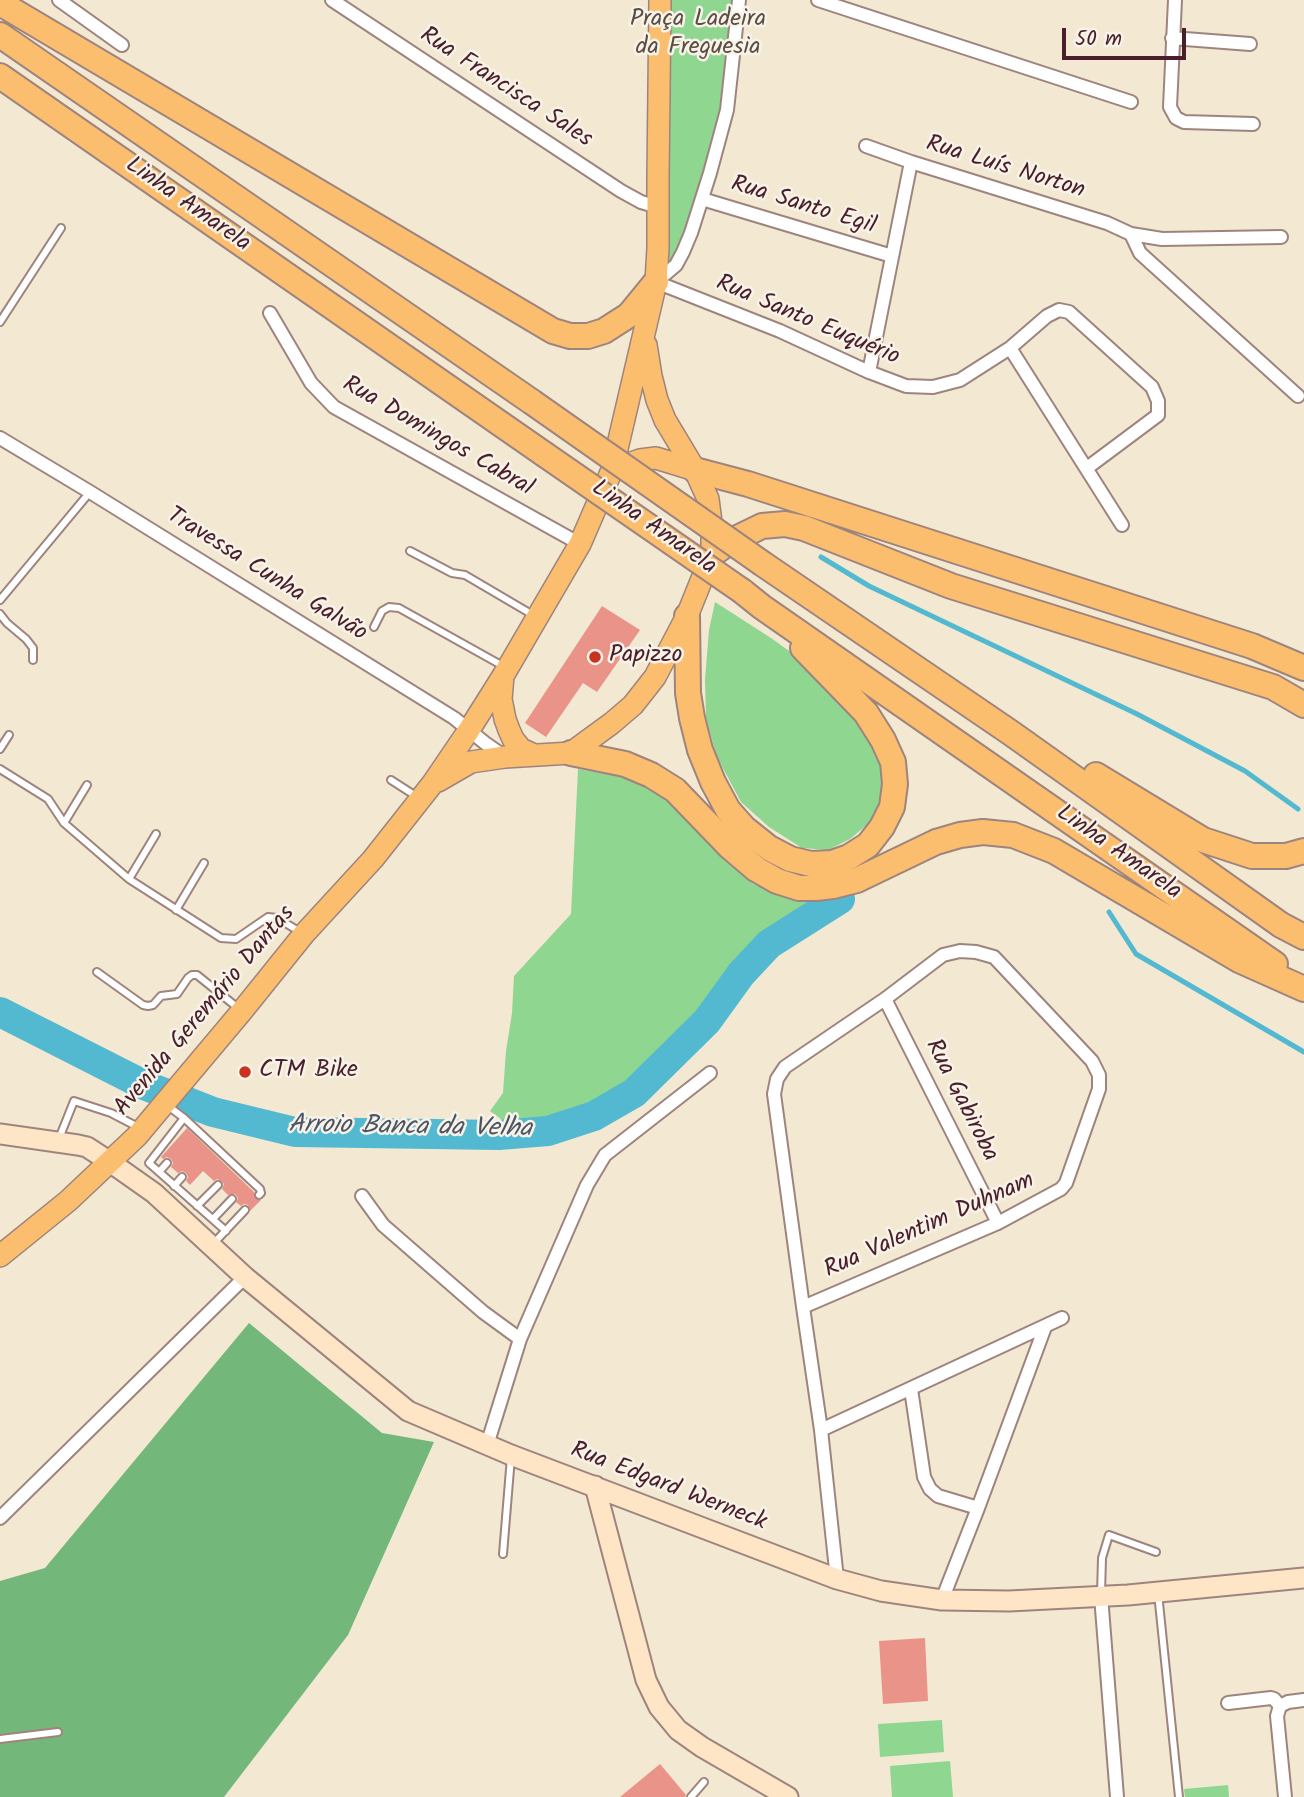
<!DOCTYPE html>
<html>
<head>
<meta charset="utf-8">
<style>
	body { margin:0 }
	#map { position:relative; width:1304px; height:1797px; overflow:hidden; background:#f3e8d2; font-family:Kalam,sans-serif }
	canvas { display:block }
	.scale { position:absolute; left:1062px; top:28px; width:124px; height:32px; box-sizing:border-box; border:4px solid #4a1f2b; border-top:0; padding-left:9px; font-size:21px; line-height:24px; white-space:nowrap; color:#4a1f2b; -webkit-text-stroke:5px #f7f3e8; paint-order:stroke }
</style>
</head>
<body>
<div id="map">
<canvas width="1304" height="1797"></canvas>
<div class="scale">50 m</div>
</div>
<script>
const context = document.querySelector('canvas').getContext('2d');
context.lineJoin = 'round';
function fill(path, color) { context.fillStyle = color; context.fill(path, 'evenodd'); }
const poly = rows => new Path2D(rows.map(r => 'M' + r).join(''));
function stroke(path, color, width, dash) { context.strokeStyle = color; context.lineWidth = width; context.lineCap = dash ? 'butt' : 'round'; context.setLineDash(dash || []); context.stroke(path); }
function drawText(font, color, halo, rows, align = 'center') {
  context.font = font + ' Kalam,sans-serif'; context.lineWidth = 5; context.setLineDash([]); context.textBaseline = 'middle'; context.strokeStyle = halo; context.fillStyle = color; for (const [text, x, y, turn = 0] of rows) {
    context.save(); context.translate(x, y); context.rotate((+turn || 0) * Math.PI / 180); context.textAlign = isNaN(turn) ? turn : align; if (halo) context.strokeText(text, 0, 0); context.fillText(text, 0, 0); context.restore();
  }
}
fill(poly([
	[664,0,733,0,730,58,721,109,684,235,675,254,662,269],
	[715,602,771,638,799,658,859,719,877,748,885,775,881,805,869,823,850,839,828,850,802,848,769,827,741,802,716,755,706,717,705,680,709,630],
	[578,769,634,779,682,810,724,860,753,884,791,899,822,902,622,1102,524,1136,490,1111,503,1093,506,1051,512,1013,514,976,571,914],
	[942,1720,944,1752,880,1757,878,1724],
	[950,1761,953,1797,892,1797,890,1766],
	[1228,1785,1229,1797,1185,1797,1184,1789]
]), '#8fd690');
fill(poly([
	[249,1323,382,1433,434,1442,348,1635,224,1797,0,1797,0,1581,45,1568]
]), '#73b77a');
stroke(poly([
	[821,557,869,586,1137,714,1245,771,1298,809],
	[1109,912,1136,954,1304,1052]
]), '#52b9d0', 5);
stroke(poly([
	[0,1012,144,1085,213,1112,295,1132,499,1135,548,1131,594,1116,634,1093,707,1021,741,974,769,944,840,899]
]), '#52b9d0', 30);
fill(poly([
	[602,606,640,630,597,692,583,683,546,737,525,723],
	[187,1128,254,1192,255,1198,261,1200,250,1211,248,1205,244,1204,241,1206,236,1202,238,1198,235,1194,228,1195,222,1189,224,1184,221,1181,217,1179,214,1181,203,1171,190,1185,186,1181,188,1177,186,1173,182,1171,178,1173,171,1167,173,1163,171,1159,167,1157,163,1159,161,1157],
	[925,1638,928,1701,883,1704,879,1641],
	[660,1764,686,1795,685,1797,620,1797]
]), '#e99389');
const lane = poly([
	[0,322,61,228],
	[410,551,452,573,465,575,533,615],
	[0,600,90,492],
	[0,614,7,623,26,639,33,648,33,660],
	[374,627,382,611,389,607,399,608,503,666],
	[0,749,9,735],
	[0,769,48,799,64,823,129,879,221,938,236,939,268,917,277,918,302,933],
	[391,780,419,798],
	[64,823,87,785],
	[129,879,156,834],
	[176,910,204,863],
	[97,972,143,1005,148,1006,153,1005,161,996,177,994,188,978,192,975,197,975,238,1008],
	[168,1106,184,1118,260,1189,261,1193,259,1195],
	[184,1118,149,1163,226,1231],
	[58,1141,74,1101,111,1113,138,1127],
	[159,1172,167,1163],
	[174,1186,182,1177],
	[197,1206,218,1185],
	[213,1219,232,1199],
	[213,1244,245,1210],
	[503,1554,511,1457],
	[1158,1593,1179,1797],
	[1101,1594,1102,1558,1109,1535,1156,1552],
	[0,1739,58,1732],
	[691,1797,704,1782]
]);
const street = poly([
	[59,0,122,45],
	[332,0,621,191,641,202,658,207],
	[739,0,727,110,710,173,691,233,683,252,676,265,656,282,780,331,869,372,906,386,933,387,960,380,1010,348,1047,316,1059,310,1069,312,1152,387,1158,401,1158,415,1087,468],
	[818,0,1131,102],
	[1175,0,1170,107,1176,118,1184,122,1253,124],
	[1172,38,1250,44],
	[866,146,911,162,1107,223,1131,234,1162,239,1281,237],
	[702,199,892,256],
	[1131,234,1140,253,1298,396],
	[270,313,311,383,334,407,580,544],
	[1010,348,1122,525],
	[869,372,911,162],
	[0,438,90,492,454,718,485,743,505,757],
	[885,999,998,1223],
	[362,1196,383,1225,483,1312,520,1339],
	[803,1307,998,1223,1061,1189,1066,1183,1099,1089,1099,1075,1092,1061,994,957,976,952,960,951,943,955,885,999,785,1067,777,1079,774,1094,803,1307,821,1430,837,1579],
	[911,1389,924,1477,930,1489,938,1496,978,1508],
	[821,1430,1062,1318],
	[487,1445,520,1339,587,1185,605,1155,710,1073],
	[0,1518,245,1277],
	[1101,1596,1117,1797],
	[942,1600,978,1508,1045,1327],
	[1228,1703,1271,1698,1274,1699,1280,1706],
	[1280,1706,1277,1716,1285,1797],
	[1280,1706,1288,1702,1304,1700]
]);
const secondary = poly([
	[0,1134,78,1145,87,1147,110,1162,154,1193,245,1277,408,1411,511,1455,837,1579,881,1591,942,1600,1009,1601,1128,1595,1304,1578],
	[595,1486,646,1680,659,1707,678,1730,702,1747,788,1797]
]);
const primary = poly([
	[612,470,640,460,656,458,695,470],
	[503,676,501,699,505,719,509,730,513,739,521,749,534,755],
	[438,781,471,762,505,757,571,753,612,723,633,705,655,677,687,616,712,554,712,530,708,499,695,470,665,420,657,400,651,376,646,345],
	[0,1256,68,1201,137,1136,242,1011,304,934,373,859,433,783,469,730,503,676,580,544,612,470,656,282,658,248,658,179,660,0]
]);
const highway = poly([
	[0,3,553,331,570,336,588,336,604,331,629,315,656,282],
	[0,35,532,402],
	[0,76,544,454],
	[695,470,748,484,1252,646,1304,668],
	[712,554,731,541,762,526,785,524,804,528,951,586,1273,687,1304,705],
	[763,564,1011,733,1281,925,1304,937],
	[742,591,762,607,1275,964],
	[687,616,688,693,692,718,700,750,713,782,728,810,744,828,769,848,790,859,811,864,832,863,849,857,868,845,882,827,892,807,895,784,893,762,883,740,866,713,803,648],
	[571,753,625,764,651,775,675,790,729,846,756,869,777,881,799,888,816,888,833,886,857,880,936,842,960,835,983,832,1013,835,1054,851,1239,960,1304,989],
	[1096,775,1203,840,1252,856,1286,856,1304,851]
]);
stroke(lane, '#9e847e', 10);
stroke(street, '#9e847e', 16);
stroke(secondary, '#9e847e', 23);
stroke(primary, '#9e847e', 24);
stroke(highway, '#9e847e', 28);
stroke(lane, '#fff', 6);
stroke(street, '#fff', 12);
stroke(secondary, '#fde5c5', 19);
stroke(primary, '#fbbd6e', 21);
stroke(highway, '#fbbd6e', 24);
const highwayBridge = poly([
	[532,402,763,564],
	[544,454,742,591]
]);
stroke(highwayBridge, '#9e847e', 28, []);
stroke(highwayBridge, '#fbbd6e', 24);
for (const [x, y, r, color] of [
	[595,657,7,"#c8321e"],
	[245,1072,7,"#c8321e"]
]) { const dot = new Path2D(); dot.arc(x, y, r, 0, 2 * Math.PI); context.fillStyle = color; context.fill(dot); stroke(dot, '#f7f3e8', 2.5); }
drawText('24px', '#5b4d44', '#f7f3e8', [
	["Praça Ladeira",698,21],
	["da Freguesia",698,49]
]);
drawText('24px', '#4a1f2b', '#f7f3e8', [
	["Rua Francisca Sales",505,89,33],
	["Rua Luís Norton",1005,169,17],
	["Linha Amarela",187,206,35],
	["Rua Santo Egil",803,207,17],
	["Rua Santo Euquério",807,322,23],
	["Rua Domingos Cabral",437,438,30],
	["Linha Amarela",653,529,35],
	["Travessa Cunha Galvão",266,576,32],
	["Linha Amarela",1118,854,35],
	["Avenida Geremário Dantas",206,1012,-50],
	["Rua Gabiroba",960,1101,63],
	["Rua Valentim Duhnam",930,1227,-24],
	["Rua Edgard Werneck",668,1488,21]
]);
drawText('24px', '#4a1f2b', '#f7f3e8', [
	["Papizzo",609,657],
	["CTM Bike",259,1072]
], 'left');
drawText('italic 26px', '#4d5565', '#f7f3e8', [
	["Arroio Banca da Velha",410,1129,1]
]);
</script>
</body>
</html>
